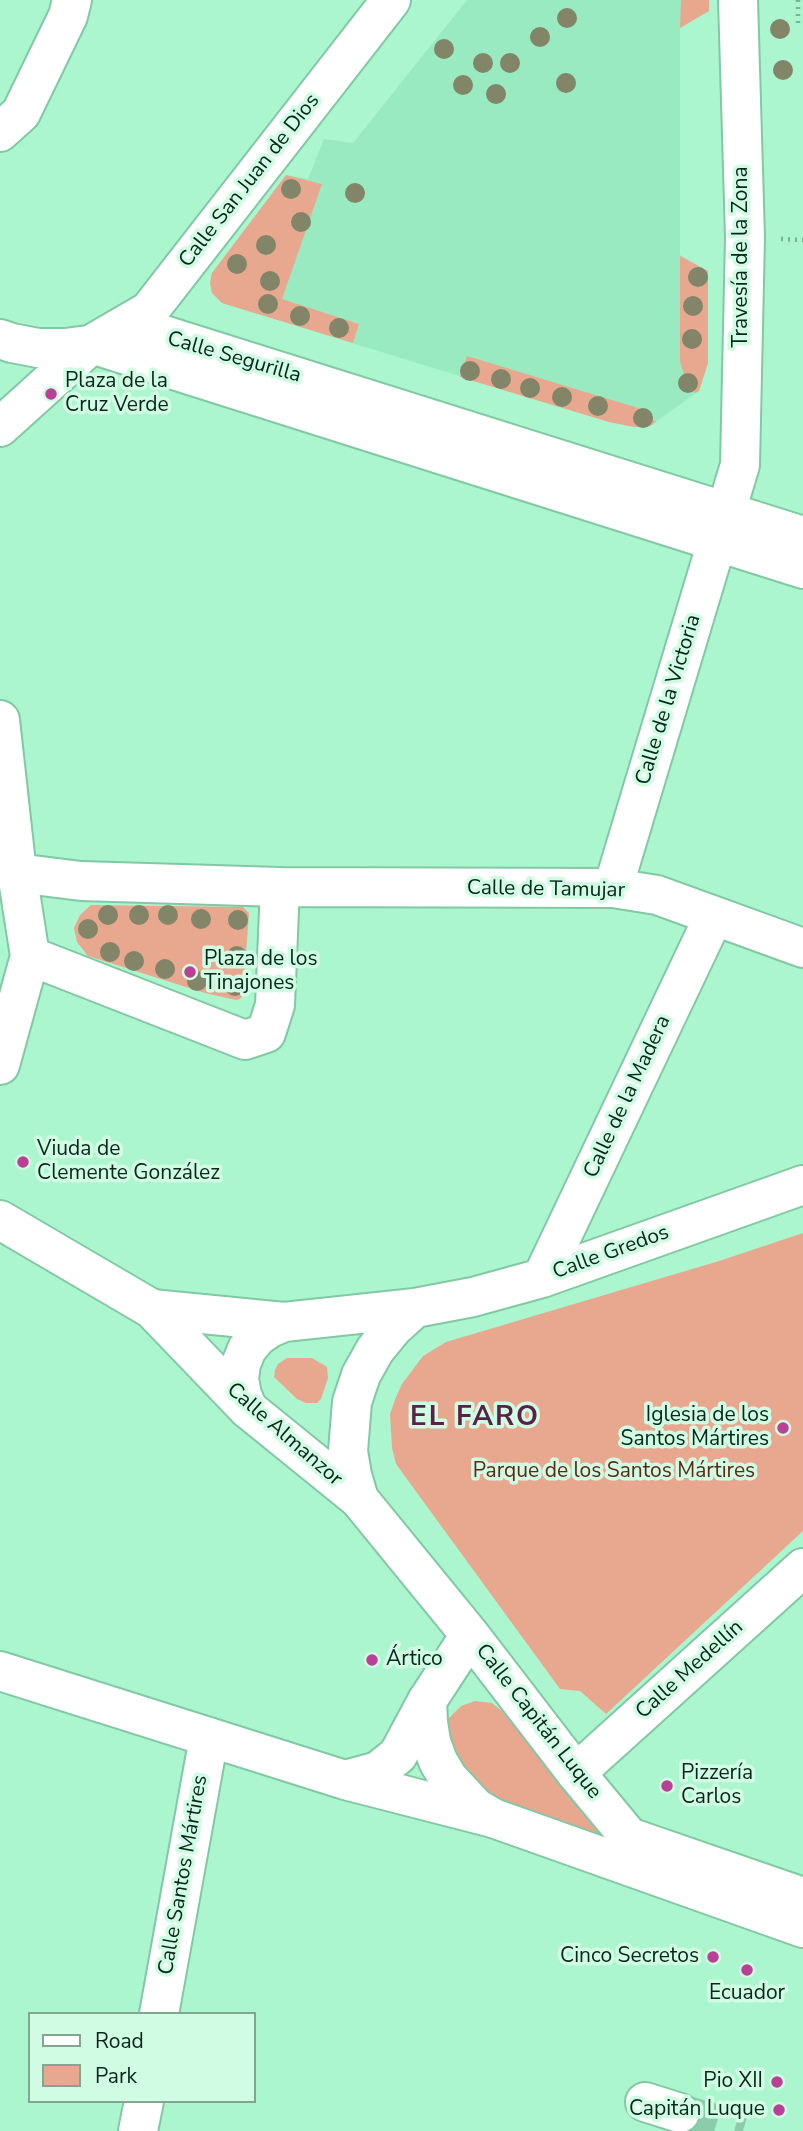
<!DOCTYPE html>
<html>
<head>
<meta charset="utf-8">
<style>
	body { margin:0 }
	#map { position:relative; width:803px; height:2131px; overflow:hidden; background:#acf6cf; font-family:"Nunito Sans",sans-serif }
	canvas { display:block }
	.legend { position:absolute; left:28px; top:2012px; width:228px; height:91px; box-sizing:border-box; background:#d1fce4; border:2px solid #81a793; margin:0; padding:9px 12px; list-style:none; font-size:21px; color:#08271a }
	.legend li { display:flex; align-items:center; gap:14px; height:35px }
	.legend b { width:35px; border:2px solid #81a793 }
</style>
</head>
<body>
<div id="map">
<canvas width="803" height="2131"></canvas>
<ul class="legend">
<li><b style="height:9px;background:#fff"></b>Road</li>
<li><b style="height:19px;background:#e8a890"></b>Park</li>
</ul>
</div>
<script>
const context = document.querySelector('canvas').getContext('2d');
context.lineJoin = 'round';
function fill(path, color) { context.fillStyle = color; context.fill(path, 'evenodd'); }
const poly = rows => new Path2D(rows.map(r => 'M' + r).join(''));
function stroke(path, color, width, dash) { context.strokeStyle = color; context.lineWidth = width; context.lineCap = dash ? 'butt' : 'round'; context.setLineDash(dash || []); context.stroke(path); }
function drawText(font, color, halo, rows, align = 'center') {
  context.font = font + ' "Nunito Sans",sans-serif'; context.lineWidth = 7; context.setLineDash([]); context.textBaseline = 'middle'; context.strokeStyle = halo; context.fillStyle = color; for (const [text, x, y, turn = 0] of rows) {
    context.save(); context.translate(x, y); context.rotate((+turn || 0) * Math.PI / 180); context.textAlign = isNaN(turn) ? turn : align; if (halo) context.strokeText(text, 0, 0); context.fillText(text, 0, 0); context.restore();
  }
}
fill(poly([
	[467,0,709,0,709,11,680,28,680,255,708,271,708,363,699,391,650,426,634,427,609,422,222,303,212,293,210,283,212,273,286,175,308,179,324,139,353,143]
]), '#99eac1');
fill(poly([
	[681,0,709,0,709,11,680,28],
	[286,175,322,184,282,299,359,324,353,343,222,303,212,293,210,283,212,273],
	[680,256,708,271,708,363,699,391,695,393,684,375,680,361],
	[467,356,635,407,646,412,656,422,650,426,634,427,609,422,460,377],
	[91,905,243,907,249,913,243,995,240,999,236,1000,205,993,88,956,77,942,74,928,80,915],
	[803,1233,803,1531,606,1714,580,1691,560,1689,396,1464,392,1448,390,1414,396,1397,402,1384,423,1356,446,1342,719,1261],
	[287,1358,312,1358,327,1367,328,1378,321,1399,317,1403,306,1403,297,1399,274,1377,275,1370,278,1364],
	[475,1701,492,1703,513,1720,618,1842,503,1808,474,1784,446,1742,446,1721,461,1706]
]), '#e8a890');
stroke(poly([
	[680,2113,743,2131]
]), '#8bcdab', 38, [38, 19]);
const minor = poly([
	[0,132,21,113,68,16,72,0],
	[0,339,12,343,38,348,65,348,164,335,803,536],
	[104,348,803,569],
	[0,427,92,344,149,311,391,0],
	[0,720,17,873,30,956,0,1065],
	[17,873,81,881,280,887,275,1005,266,1033,245,1040,30,956],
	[280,887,613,888,657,895,803,948],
	[613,888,740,465,745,237,738,0],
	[542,1278,714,916],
	[152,1309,284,1322,415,1308,473,1297,542,1278,803,1185],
	[248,1409,242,1395,239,1379,241,1364,247,1349,257,1337,270,1328,284,1322],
	[359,1499,352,1475,348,1451,352,1402,361,1375,375,1350,393,1328,415,1308],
	[0,1671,345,1780,493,1818],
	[576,1773,803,1568],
	[345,1780,378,1771,398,1755,427,1701],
	[159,2014,209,1737],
	[645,2102,680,2113],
	[138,2131,144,2101]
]);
const major = poly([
	[0,1220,152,1309,248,1409,359,1499,470,1635,576,1773,629,1837,803,1897],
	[470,1635,427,1701,428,1722,431,1742,438,1761,448,1778,476,1808,493,1818,803,1928]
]);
stroke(minor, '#81c9a4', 42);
stroke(major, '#81c9a4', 42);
stroke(poly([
	[798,0,798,28],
	[781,239,803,240]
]), '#77b395', 4.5, [2, 5]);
stroke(minor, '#fff', 38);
stroke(major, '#fff', 38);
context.fillStyle = '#828567';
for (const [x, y] of [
	[567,18],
	[780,29],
	[540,37],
	[444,49],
	[483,63],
	[510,63],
	[783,70],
	[566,83],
	[463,85],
	[496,94],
	[291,189],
	[355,193],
	[301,222],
	[266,245],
	[237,264],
	[698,277],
	[270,281],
	[268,304],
	[693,306],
	[300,316],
	[339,328],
	[692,339],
	[470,371],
	[501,379],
	[688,383],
	[530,388],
	[562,397],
	[598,406],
	[643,418],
	[108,915],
	[139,915],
	[168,915],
	[201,919],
	[238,920],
	[88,929],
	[110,952],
	[237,956],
	[134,961],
	[165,969],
	[197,981],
	[235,986]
]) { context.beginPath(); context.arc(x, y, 10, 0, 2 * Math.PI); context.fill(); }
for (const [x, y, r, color] of [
	[51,394,7,"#b84095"],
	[190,972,7,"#b84095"],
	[23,1162,7,"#b84095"],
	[783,1428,7,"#b84095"],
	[372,1660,7,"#b84095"],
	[667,1786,7,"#b84095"],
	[713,1957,7,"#b84095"],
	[747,1970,7,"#b84095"],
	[777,2082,7,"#b84095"],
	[779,2110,7,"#b84095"]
]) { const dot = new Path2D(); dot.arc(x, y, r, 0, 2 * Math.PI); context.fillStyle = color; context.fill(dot); stroke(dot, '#d1fce4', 2.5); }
drawText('21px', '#08271a', '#d1fce4', [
	["Calle San Juan de Dios",250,181,-52],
	["Travesía de la Zona",742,257,-90],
	["Calle Segurilla",234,358,16],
	["Calle de la Victoria",669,700,-73],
	["Calle de Tamujar",546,890,1],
	["Calle de la Madera",628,1097,-65],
	["Calle Gredos",611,1253,-20],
	["Calle Almanzor",284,1435,41],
	["Calle Medellín",690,1670,-42],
	["Calle Capitán Luque",538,1722,52],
	["Calle Santos Mártires",184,1875,-80]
]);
drawText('21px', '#08271a', '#d1fce4', [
	["Plaza de la",65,382],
	["Cruz Verde",65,406],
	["Plaza de los",204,960],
	["Tinajones",204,984],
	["Viuda de",37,1150],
	["Clemente González",37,1174],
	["Iglesia de los",769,1416,"right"],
	["Santos Mártires",769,1440,"right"],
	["Ártico",386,1660],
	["Pizzería",681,1774],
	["Carlos",681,1798],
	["Cinco Secretos",699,1957,"right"],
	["Ecuador",747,1994,"center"],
	["Pio XII",763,2082,"right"],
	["Capitán Luque",765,2110,"right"]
], 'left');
drawText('21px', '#5f2812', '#d1fce4', [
	["Parque de los Santos Mártires",614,1472]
]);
context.letterSpacing = '2px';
drawText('bold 28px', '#5a2048', '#d1fce4', [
	["EL FARO",475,1418]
]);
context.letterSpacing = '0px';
</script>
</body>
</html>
